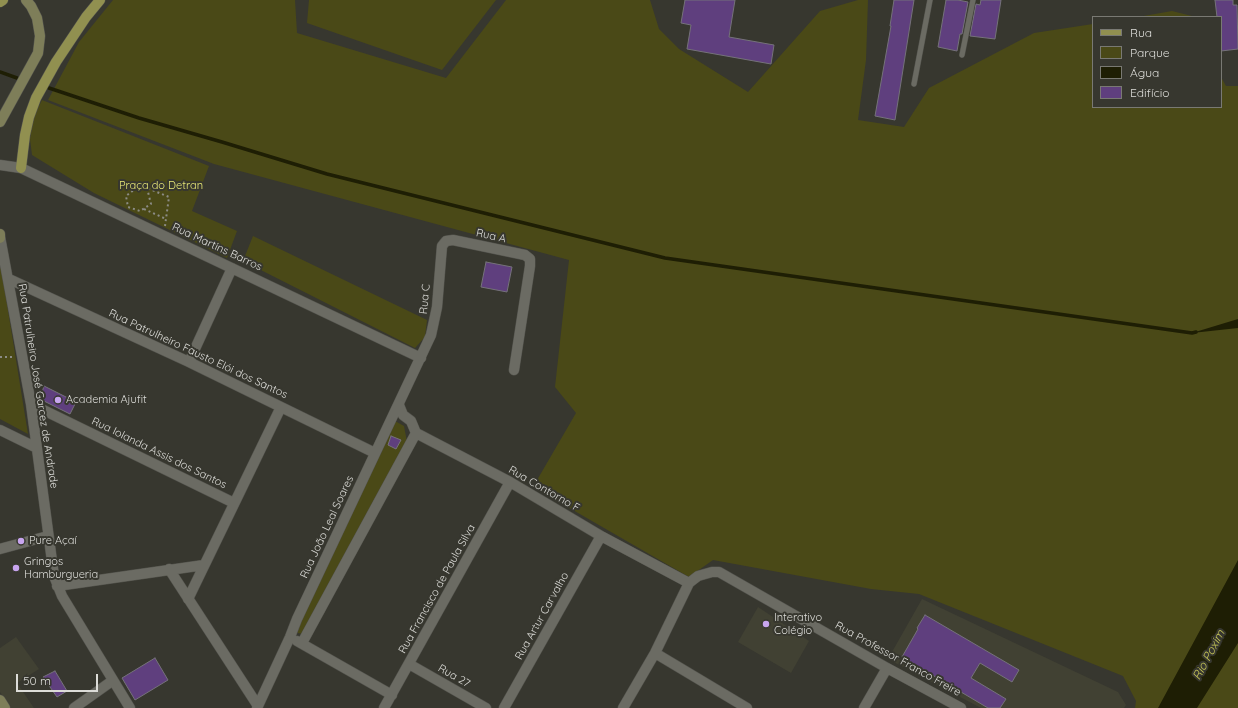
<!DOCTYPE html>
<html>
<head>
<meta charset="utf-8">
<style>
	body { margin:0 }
	#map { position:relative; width:1238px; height:708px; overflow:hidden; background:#37372f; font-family:Quicksand,sans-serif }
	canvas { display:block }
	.legend { position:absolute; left:1092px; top:16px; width:130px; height:92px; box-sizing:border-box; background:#37372f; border:1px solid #797973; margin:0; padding:5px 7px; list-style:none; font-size:12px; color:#dcdcd8 }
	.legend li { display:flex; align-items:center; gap:8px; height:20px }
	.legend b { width:20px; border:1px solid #797973 }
	.scale { position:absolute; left:16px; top:674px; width:82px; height:18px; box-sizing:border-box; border:2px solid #dcdcd8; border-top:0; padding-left:5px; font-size:12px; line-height:14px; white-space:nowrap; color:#dcdcd8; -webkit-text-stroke:3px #37372f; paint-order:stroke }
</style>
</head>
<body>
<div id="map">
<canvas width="1238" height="708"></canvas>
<ul class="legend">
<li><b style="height:5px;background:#919050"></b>Rua</li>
<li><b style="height:11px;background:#4a4917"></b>Parque</li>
<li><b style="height:11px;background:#1e1e04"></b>Água</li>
<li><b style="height:11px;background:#5f3f7e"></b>Edifício</li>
</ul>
<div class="scale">50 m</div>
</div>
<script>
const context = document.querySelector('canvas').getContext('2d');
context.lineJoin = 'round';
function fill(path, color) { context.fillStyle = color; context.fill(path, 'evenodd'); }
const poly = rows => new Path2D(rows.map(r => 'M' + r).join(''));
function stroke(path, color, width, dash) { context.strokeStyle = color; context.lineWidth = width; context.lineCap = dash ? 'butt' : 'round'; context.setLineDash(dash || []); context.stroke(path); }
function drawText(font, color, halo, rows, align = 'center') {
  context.font = font + ' Quicksand,sans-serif'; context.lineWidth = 4; context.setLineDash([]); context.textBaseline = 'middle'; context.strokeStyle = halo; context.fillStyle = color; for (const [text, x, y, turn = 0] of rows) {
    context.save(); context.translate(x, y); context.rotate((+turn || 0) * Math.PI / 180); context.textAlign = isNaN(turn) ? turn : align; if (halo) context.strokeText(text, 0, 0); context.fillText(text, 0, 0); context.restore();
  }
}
fill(poly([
	[922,599,1118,692,1126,705,1124,708,981,708,888,659],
	[758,607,809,641,791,673,738,642],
	[16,637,39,669,17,683,34,708,10,708,0,692,0,648]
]), '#414133');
fill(poly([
	[113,0,295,0,297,33,446,78,506,0,650,0,659,29,679,49,748,92,820,11,858,0,868,0,866,60,858,120,904,127,929,88,1034,33,1093,24,1093,107,1221,107,1221,77,1226,86,1238,86,1238,708,1135,708,1136,701,1123,676,919,594,871,589,713,560,689,577,533,487,576,413,555,387,569,260,214,164,48,100,79,42],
	[309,0,496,0,442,70,307,23],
	[1172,11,1196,17,1138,17],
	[42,100,209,166,192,211,237,231,227,258,94,193,32,155,30,139,31,122],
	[253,236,427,320,425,337,415,348,243,261],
	[0,261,28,434,0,419],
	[395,421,404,426,407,442,302,634,294,632]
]), '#4a4917');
fill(poly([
	[1238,319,1238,328,1192,333],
	[1238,560,1238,643,1197,708,1158,708]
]), '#1e1e04');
stroke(poly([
	[0,72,17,78],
	[49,88,139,118,222,142,327,174,665,258,1192,333,1196,332]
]), '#1e1e04', 3.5);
const building = poly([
	[685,0,735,0,729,37,774,45,771,64,687,49,691,25,681,23,685,0],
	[894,0,914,0,895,120,875,116,891,26,890,26,894,0],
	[946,0,958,0,968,2,962,34,960,34,957,51,938,47,946,0],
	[981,0,1001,0,995,39,970,36,976,4,980,5,981,0],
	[1215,0,1233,0,1233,5,1237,5,1238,49,1221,51,1221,17,1217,17,1215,0],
	[486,262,512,267,507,292,481,287,486,262],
	[44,386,76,402,70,414,40,399,44,386],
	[391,436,401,440,396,449,388,445,391,436],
	[925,615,1019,670,1012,682,980,663,971,678,1006,699,1000,708,988,708,902,657,918,629,917,628,925,615],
	[155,658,168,680,135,700,122,678,155,658],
	[55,671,67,691,57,697,43,677,55,671]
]);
fill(building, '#5f3f7e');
stroke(building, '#75727a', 1);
const lane = poly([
	[962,55,973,0],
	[914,84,930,0]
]);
const street = poly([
	[0,165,21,168,421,358],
	[0,237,31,404,54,576,62,596,130,708],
	[9,279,189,362,375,453],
	[189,362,232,268],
	[31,404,234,503],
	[399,405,403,415,411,421,416,433,510,482,601,536,689,583],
	[0,430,37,448],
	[0,549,48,536],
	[169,569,258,706],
	[57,586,204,565],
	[188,599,281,407],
	[297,641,392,695],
	[302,643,416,433],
	[655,653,747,708],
	[409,664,486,708],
	[74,708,112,681],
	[257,708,290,637,297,619,431,335,437,307,442,246,446,241,453,240,525,255,530,259,530,266,514,370],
	[384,708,510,482],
	[504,708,601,536],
	[623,708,655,653,689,583,698,576,712,572,719,572,887,668,961,708],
	[864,708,887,668]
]);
const secondary = poly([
	[0,122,38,53,40,36,37,18,31,6,26,0],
	[0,234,0,238],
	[0,700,5,708]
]);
const primary = poly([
	[0,2,3,0],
	[21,168,25,135,29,117,36,98,56,62,86,17,100,0]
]);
stroke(lane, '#53534d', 6);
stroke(street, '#53534d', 11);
stroke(secondary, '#53534d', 11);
stroke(primary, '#53534d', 11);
stroke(poly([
	[147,188,151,204,140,211,128,207,126,196,140,185,169,197,165,226],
	[144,209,166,219],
	[0,357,13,357]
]), '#8c8c86', 2, [2, 3]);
stroke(lane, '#6b6b63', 5);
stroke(street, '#6b6b63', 10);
stroke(secondary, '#7e7e59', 10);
stroke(primary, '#919050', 10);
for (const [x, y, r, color] of [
	[58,400,4,"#c8a5ef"],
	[21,541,4,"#c8a5ef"],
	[16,568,4,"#c8a5ef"],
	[766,624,4,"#c8a5ef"]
]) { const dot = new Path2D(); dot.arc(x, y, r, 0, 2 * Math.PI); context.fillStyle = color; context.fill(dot); stroke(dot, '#37372f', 1.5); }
drawText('11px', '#e7e776', '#37372f', [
	["Praça do Detran",161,186]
]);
drawText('11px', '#dcdcd8', '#37372f', [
	["Rua A",491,236,12],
	["Rua Martins Barros",217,247,25],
	["Rua C",425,299,-84],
	["Rua Patrulheiro Fausto Elói dos Santos",198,354,25],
	["Rua Patrulheiro José Garcez de Andrade",38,386,81],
	["Rua Iolanda Assis dos Santos",159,453,26],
	["Rua Contorno F",544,489,30],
	["Rua João Leal Soares",327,527,-65],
	["Rua Francisco de Paula Silva",437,589,-61],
	["Rua Artur Carvalho",542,616,-61],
	["Rua Professor Franco Freire",898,659,29],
	["Rua 27",454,676,30]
]);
drawText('11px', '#dcdcd8', '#37372f', [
	["Academia Ajufit",66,400],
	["Pure Açaí",29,541],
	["Gringos",24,562],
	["Hamburgueria",24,575],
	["Interativo",774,618],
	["Colégio",774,631]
], 'left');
drawText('italic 12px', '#c8c756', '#37372f', [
	["Rio Poxim",1209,655,-62]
]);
</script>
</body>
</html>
